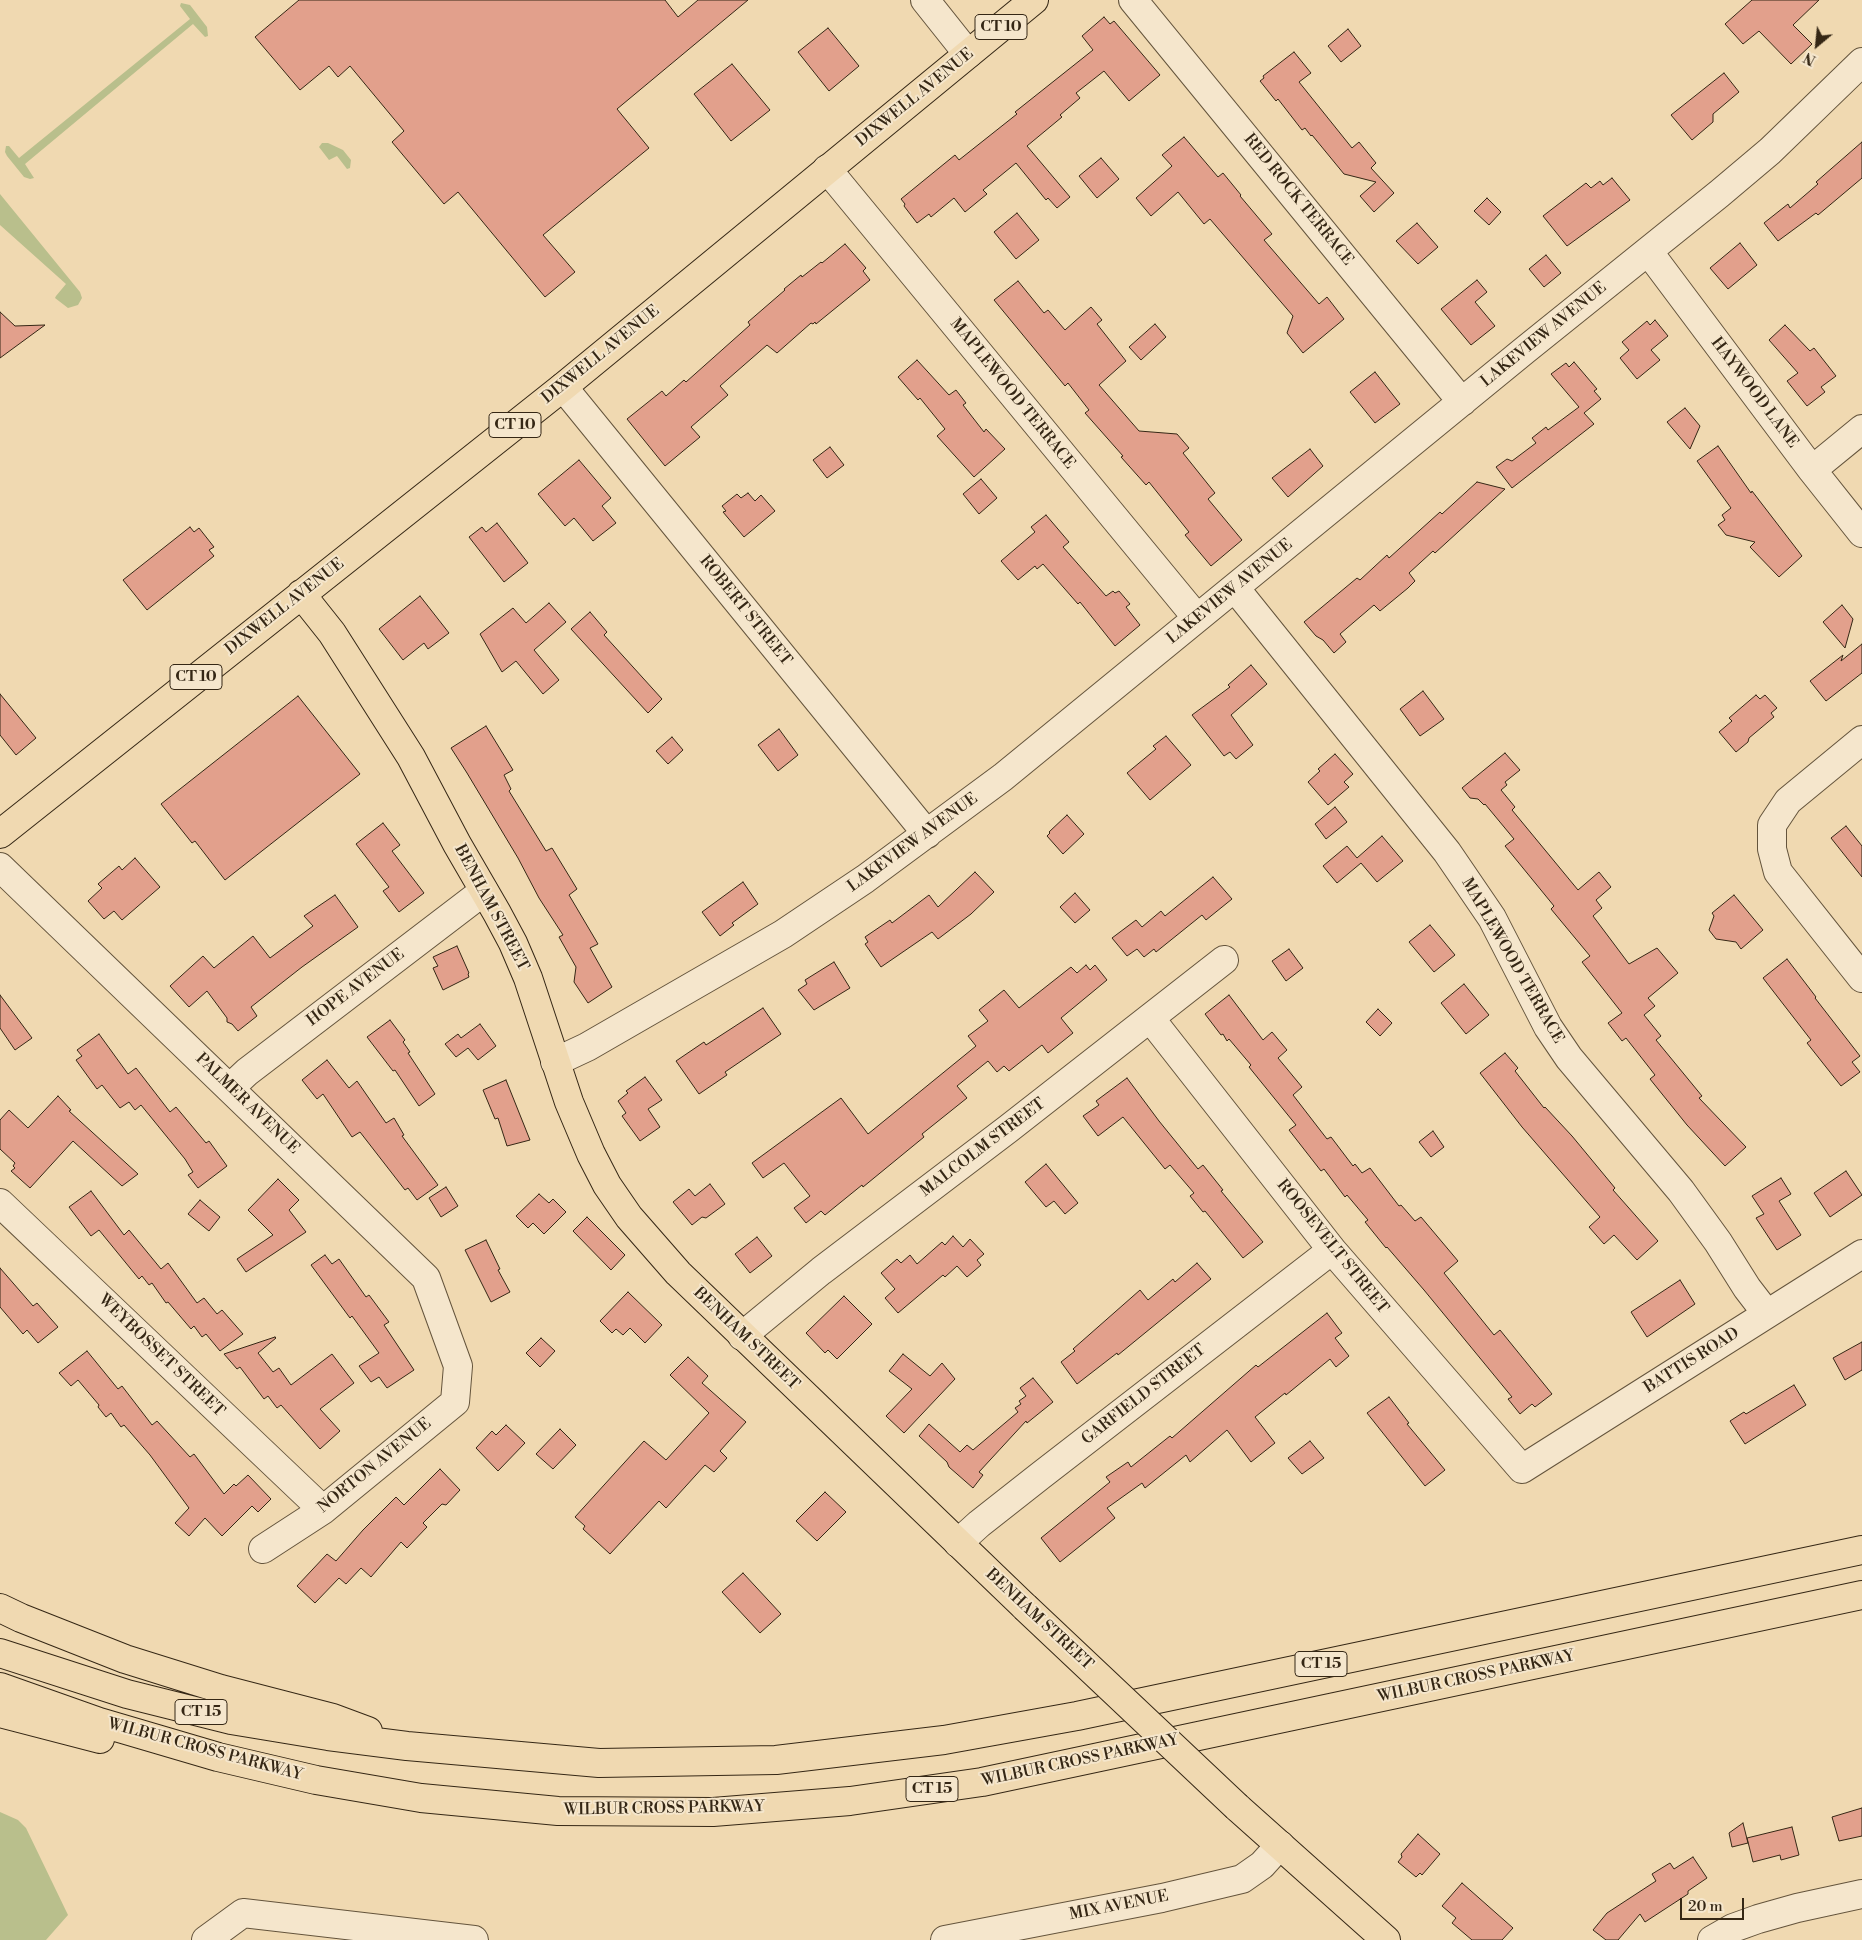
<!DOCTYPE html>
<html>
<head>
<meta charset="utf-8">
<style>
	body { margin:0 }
	#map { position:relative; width:1862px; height:1940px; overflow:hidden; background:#f0d9b1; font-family:"Libre Bodoni",serif }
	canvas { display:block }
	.north { position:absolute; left:1792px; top:20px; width:50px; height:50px; -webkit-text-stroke:4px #f5e6cc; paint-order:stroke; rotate:208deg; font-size:14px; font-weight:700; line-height:20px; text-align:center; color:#352715 }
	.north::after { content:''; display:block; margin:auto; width:18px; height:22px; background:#352715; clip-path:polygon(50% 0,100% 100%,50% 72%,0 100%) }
	.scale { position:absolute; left:1680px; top:1898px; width:64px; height:22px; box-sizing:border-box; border:2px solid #352715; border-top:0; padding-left:6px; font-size:15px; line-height:18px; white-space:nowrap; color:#352715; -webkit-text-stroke:4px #f5e6cc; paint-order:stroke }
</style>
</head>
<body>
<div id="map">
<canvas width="1862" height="1940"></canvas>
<div class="north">N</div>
<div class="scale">20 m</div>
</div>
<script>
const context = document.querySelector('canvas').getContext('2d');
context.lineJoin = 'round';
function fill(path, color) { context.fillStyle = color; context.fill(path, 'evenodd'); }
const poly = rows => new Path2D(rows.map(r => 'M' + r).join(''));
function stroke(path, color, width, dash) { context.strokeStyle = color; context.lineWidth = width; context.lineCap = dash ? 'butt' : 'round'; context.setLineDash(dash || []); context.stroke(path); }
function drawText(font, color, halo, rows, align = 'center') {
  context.font = font + ' "Libre Bodoni",serif'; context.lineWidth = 4; context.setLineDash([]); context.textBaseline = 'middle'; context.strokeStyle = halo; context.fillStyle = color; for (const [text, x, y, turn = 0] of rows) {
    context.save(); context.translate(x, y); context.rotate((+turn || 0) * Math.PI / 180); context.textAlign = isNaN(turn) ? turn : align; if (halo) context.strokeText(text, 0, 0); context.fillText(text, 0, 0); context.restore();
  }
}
fill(poly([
	[181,3,190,5,207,27,208,36,205,37,193,24,25,164,34,178,30,179,24,177,7,156,5,152,6,146,9,146,19,158,190,19,180,6],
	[322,143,328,143,343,150,351,160,350,168,347,169,337,156,329,160,319,147],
	[0,194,80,292,82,298,78,305,68,308,55,298,56,296,66,284,0,225],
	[0,1812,18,1820,26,1828,68,1915,46,1940,0,1940]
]), '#b9bf8c');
const building = poly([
	[299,0,665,0,678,17,698,0,748,0,617,109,649,148,543,235,575,272,545,297,458,192,444,204,392,142,404,131,350,66,338,77,329,66,300,90,255,37,299,0],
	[1752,0,1819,0,1793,25,1812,44,1791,64,1759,31,1743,44,1725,24,1752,0],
	[1104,17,1110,24,1114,21,1160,75,1129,101,1104,71,1076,93,1080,98,1060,115,1062,117,1027,146,1070,197,1057,208,1048,198,1046,200,1016,163,983,190,987,194,965,212,954,198,931,217,929,214,917,223,904,206,905,204,901,199,955,155,959,160,1017,114,1015,112,1093,50,1082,36,1104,17],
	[828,28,859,66,829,91,798,52,828,28],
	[1348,29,1361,46,1341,62,1328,46,1348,29],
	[1294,52,1311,73,1299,82,1352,148,1359,142,1376,163,1371,168,1394,193,1374,212,1360,196,1376,182,1344,174,1312,135,1311,136,1305,128,1302,130,1278,99,1276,101,1260,81,1264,78,1263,76,1294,52],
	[732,64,770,110,731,141,694,94,732,64],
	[1724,73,1739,92,1713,114,1713,122,1692,140,1671,115,1724,73],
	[1184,137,1218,177,1223,173,1241,195,1240,196,1272,234,1264,240,1319,304,1327,297,1344,319,1303,353,1287,333,1293,316,1210,219,1204,224,1178,192,1151,216,1136,198,1172,166,1162,155,1184,137],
	[1862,142,1862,178,1818,215,1816,213,1778,241,1764,223,1788,204,1790,208,1818,184,1816,182,1862,142],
	[1101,158,1119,179,1097,198,1079,176,1101,158],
	[1612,178,1630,200,1567,246,1543,216,1586,183,1591,188,1600,181,1603,185,1612,178],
	[1487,198,1501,212,1489,225,1474,211,1487,198],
	[1017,213,1039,240,1016,259,994,232,1017,213],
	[1417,223,1438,247,1418,264,1396,241,1417,223],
	[1740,243,1757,265,1728,289,1710,268,1740,243],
	[845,244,866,268,863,271,870,280,816,324,815,322,813,324,811,323,777,353,767,345,720,386,728,395,691,427,700,437,665,466,627,419,662,391,666,396,684,380,686,382,750,325,748,322,785,290,784,289,801,275,802,277,821,262,822,263,845,244],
	[1546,255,1561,273,1544,287,1529,269,1546,255],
	[1477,280,1487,292,1475,302,1495,326,1471,345,1441,309,1477,280],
	[1018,281,1044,313,1048,310,1065,330,1091,307,1102,320,1097,324,1126,361,1099,385,1139,431,1177,434,1189,448,1183,453,1215,493,1208,499,1242,540,1211,566,1185,535,1189,532,1149,482,1146,485,1121,457,1123,456,1085,413,1089,410,1068,383,1065,386,994,300,1018,281],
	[0,312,15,326,45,325,0,358,0,312],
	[1655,320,1668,336,1651,350,1660,360,1637,379,1620,358,1629,350,1622,342,1647,321,1650,325,1655,320],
	[1155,324,1166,337,1141,360,1129,347,1155,324],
	[1785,325,1810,351,1814,348,1836,376,1821,387,1825,392,1807,406,1787,381,1798,373,1769,340,1785,325],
	[917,360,949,395,956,390,966,403,963,405,984,432,986,429,1005,449,974,477,937,436,945,429,920,398,918,400,898,377,917,360],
	[1574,362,1597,389,1594,391,1601,399,1584,413,1594,424,1512,488,1496,467,1507,459,1512,461,1536,443,1532,438,1546,427,1548,430,1579,407,1551,374,1566,363,1569,367,1574,362],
	[1375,372,1400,404,1375,423,1350,392,1375,372],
	[1685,408,1700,426,1690,449,1667,422,1685,408],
	[1718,446,1751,493,1752,491,1802,556,1779,577,1750,547,1755,542,1726,535,1718,525,1725,520,1722,515,1731,508,1697,461,1718,446],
	[830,447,844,465,827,478,813,460,830,447],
	[1310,449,1323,466,1288,497,1272,478,1310,449],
	[579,460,611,498,602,506,616,523,593,541,574,518,565,526,538,494,579,460],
	[981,479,997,498,979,514,963,494,981,479],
	[1477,482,1505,489,1435,553,1433,551,1409,573,1415,581,1408,588,1380,611,1374,605,1340,634,1346,642,1334,653,1323,640,1316,636,1304,622,1357,578,1360,580,1387,555,1389,558,1440,512,1442,514,1477,482],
	[748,493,755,501,761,495,775,511,744,537,723,512,726,511,722,506,737,494,741,498,748,493],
	[1046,515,1069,542,1063,547,1106,596,1113,591,1115,593,1119,591,1130,604,1126,607,1140,625,1115,646,1080,602,1078,604,1043,564,1037,569,1035,566,1018,580,1001,561,1035,532,1031,527,1046,515],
	[497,523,528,563,504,582,469,537,482,527,486,532,497,523],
	[190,527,194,532,199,528,214,547,209,550,214,556,147,610,123,580,190,527],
	[420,596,449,633,428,649,424,643,403,660,379,629,420,596],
	[549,603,566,622,534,650,559,680,543,694,516,661,502,672,480,634,513,608,526,623,549,603],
	[1842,605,1853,619,1845,648,1823,622,1842,605],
	[590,612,607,632,604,635,662,699,648,713,571,629,590,612],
	[1862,644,1862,673,1826,701,1810,681,1843,655,1841,661,1862,644],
	[1251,665,1267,684,1231,715,1253,745,1236,759,1230,752,1224,756,1192,715,1230,687,1228,685,1251,665],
	[1423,691,1444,719,1420,736,1400,709,1423,691],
	[0,694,36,738,16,755,0,735,0,694],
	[1756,695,1760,699,1765,695,1777,708,1771,713,1774,717,1749,738,1748,742,1736,752,1719,732,1732,721,1729,718,1756,695],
	[298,696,360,774,225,880,195,841,192,843,161,804,298,696],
	[486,726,513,770,504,775,511,789,509,791,546,851,552,848,577,889,569,895,598,944,590,948,612,987,588,1003,574,982,576,967,559,937,563,935,539,898,518,858,467,773,451,748,486,726],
	[779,729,798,755,778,771,758,745,779,729],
	[1166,736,1191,765,1150,800,1127,773,1156,749,1153,746,1166,736],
	[672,737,683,750,668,764,656,751,672,737],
	[1505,753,1520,770,1505,782,1507,785,1501,790,1515,807,1512,810,1578,890,1599,872,1611,887,1596,900,1602,908,1593,916,1629,964,1657,948,1678,973,1648,998,1655,1006,1644,1015,1661,1036,1656,1040,1702,1096,1699,1098,1746,1147,1725,1166,1687,1125,1650,1079,1655,1075,1626,1038,1622,1041,1608,1023,1622,1013,1582,962,1590,956,1551,909,1554,906,1505,846,1514,839,1485,804,1484,805,1478,799,1470,798,1462,788,1505,753],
	[1335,754,1353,774,1344,782,1349,787,1328,805,1308,782,1320,771,1318,769,1335,754],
	[1335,807,1347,822,1326,839,1315,824,1335,807],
	[1067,815,1084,834,1063,854,1047,836,1050,833,1049,832,1067,815],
	[383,823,400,845,392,851,424,893,399,912,383,891,389,887,356,844,383,823],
	[1846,826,1862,846,1862,877,1831,838,1846,826],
	[1382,836,1403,861,1377,882,1361,863,1337,883,1323,866,1347,846,1357,858,1382,836],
	[135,858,160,887,122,920,114,911,104,919,88,901,102,888,98,884,119,866,122,870,135,858],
	[975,872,994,892,971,914,938,939,932,932,881,967,865,944,868,942,865,937,890,920,892,923,929,895,938,907,975,872],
	[1213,877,1232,899,1206,920,1202,915,1156,952,1154,949,1144,957,1137,949,1127,956,1112,938,1136,920,1142,927,1161,911,1165,916,1213,877],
	[743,882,758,904,732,923,734,925,720,936,702,912,743,882],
	[1075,893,1090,910,1075,923,1060,907,1075,893],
	[335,895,358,927,302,967,251,1007,257,1016,238,1031,232,1024,227,1022,227,1018,207,991,189,1007,170,986,203,956,214,968,253,936,270,958,313,926,304,916,335,895],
	[1734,895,1763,930,1741,949,1736,942,1716,939,1709,930,1714,916,1712,913,1734,895],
	[1430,925,1455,955,1434,972,1409,942,1430,925],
	[457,946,469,973,468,974,469,977,443,990,433,968,438,966,433,957,457,946],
	[1289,949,1303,968,1286,981,1272,961,1289,949],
	[1787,959,1816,997,1815,998,1860,1056,1852,1062,1860,1072,1841,1086,1807,1043,1811,1040,1763,978,1787,959],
	[834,962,850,988,814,1010,798,990,807,984,805,980,834,962],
	[1086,965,1090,970,1095,965,1107,980,1061,1018,1073,1033,1048,1053,1042,1045,1009,1071,1004,1066,997,1072,988,1061,957,1086,967,1098,922,1134,924,1137,863,1187,862,1185,825,1215,821,1211,806,1223,794,1208,810,1196,784,1163,763,1178,752,1163,841,1098,868,1134,976,1046,968,1036,988,1021,979,1010,1004,990,1019,1008,1071,967,1077,973,1086,965],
	[1464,984,1489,1015,1466,1034,1441,1003,1464,984],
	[0,995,32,1038,15,1050,0,1028,0,995],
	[1229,995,1263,1040,1272,1032,1287,1050,1278,1058,1302,1087,1293,1095,1327,1139,1331,1137,1353,1166,1355,1164,1362,1173,1370,1168,1399,1206,1401,1205,1415,1221,1421,1217,1458,1261,1444,1273,1494,1335,1500,1330,1552,1394,1535,1407,1532,1404,1520,1414,1508,1399,1512,1397,1424,1290,1387,1247,1386,1248,1365,1222,1368,1220,1347,1195,1345,1197,1324,1169,1321,1171,1289,1130,1296,1125,1249,1067,1251,1065,1229,1039,1227,1041,1223,1034,1221,1035,1205,1014,1229,995],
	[763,1008,781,1034,725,1072,727,1075,699,1094,676,1061,704,1042,706,1045,763,1008],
	[1378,1009,1392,1023,1380,1036,1366,1022,1378,1009],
	[390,1020,405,1040,403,1042,410,1052,408,1053,435,1094,419,1106,395,1070,393,1071,367,1037,390,1020],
	[480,1024,496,1046,478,1060,468,1048,456,1057,445,1044,458,1034,461,1038,480,1024],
	[99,1034,128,1074,136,1068,170,1112,176,1107,206,1143,209,1141,227,1166,198,1188,188,1175,193,1172,185,1159,141,1105,135,1110,129,1102,120,1108,102,1085,97,1089,76,1060,82,1056,77,1050,99,1034],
	[1505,1053,1518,1068,1515,1071,1544,1108,1545,1107,1572,1136,1615,1188,1613,1190,1658,1241,1637,1260,1614,1235,1604,1244,1589,1227,1600,1217,1522,1127,1480,1073,1505,1053],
	[327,1060,349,1088,357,1081,386,1123,394,1118,404,1135,402,1136,438,1185,417,1200,408,1188,405,1190,360,1132,352,1137,323,1094,317,1099,302,1080,327,1060],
	[645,1077,662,1100,648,1109,660,1127,640,1141,622,1116,626,1113,618,1101,628,1093,626,1091,645,1077],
	[1127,1078,1159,1121,1198,1169,1203,1165,1223,1190,1221,1191,1263,1242,1243,1258,1205,1211,1203,1212,1190,1196,1194,1193,1170,1165,1165,1169,1123,1117,1098,1136,1083,1116,1099,1105,1096,1101,1127,1078],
	[506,1080,530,1140,507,1146,498,1118,495,1119,483,1090,506,1080],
	[58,1096,71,1110,69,1111,138,1174,122,1186,73,1141,30,1188,11,1171,15,1168,13,1166,15,1163,0,1149,0,1120,9,1110,28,1128,58,1096],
	[1433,1131,1444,1147,1431,1157,1419,1142,1433,1131],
	[1046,1164,1078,1203,1065,1214,1054,1201,1046,1207,1025,1182,1046,1164],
	[1846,1171,1862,1195,1830,1217,1814,1193,1846,1171],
	[1781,1178,1791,1194,1779,1201,1801,1235,1777,1250,1756,1218,1764,1214,1752,1196,1781,1178],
	[278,1179,299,1200,289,1210,306,1232,246,1272,237,1259,273,1235,248,1210,278,1179],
	[710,1184,725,1204,706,1218,702,1217,692,1225,673,1202,689,1189,695,1196,710,1184],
	[446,1187,458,1206,441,1217,429,1198,446,1187],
	[91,1191,124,1235,129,1230,161,1269,168,1263,197,1303,204,1298,217,1314,222,1310,243,1334,220,1351,206,1334,202,1337,194,1326,191,1329,168,1302,166,1303,152,1283,149,1285,142,1276,139,1279,99,1230,91,1236,69,1207,91,1191],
	[539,1194,549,1203,553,1199,566,1212,544,1234,533,1223,528,1228,516,1216,539,1194],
	[200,1200,220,1217,209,1231,188,1214,200,1200],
	[587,1217,625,1255,611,1270,573,1231,587,1217],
	[953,1236,963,1247,970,1239,984,1254,977,1260,981,1265,967,1277,957,1266,945,1277,943,1275,898,1313,885,1298,895,1289,881,1273,897,1259,901,1263,910,1255,917,1264,942,1242,945,1245,953,1236],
	[757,1237,772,1256,750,1273,735,1254,757,1237],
	[486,1240,500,1269,498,1270,510,1292,491,1302,465,1250,486,1240],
	[325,1255,332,1264,339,1259,366,1297,369,1295,389,1322,384,1325,414,1370,387,1388,379,1377,371,1382,359,1366,379,1353,352,1316,350,1318,311,1265,325,1255],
	[1197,1263,1211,1279,1118,1355,1117,1353,1077,1384,1061,1362,1075,1351,1073,1349,1140,1290,1148,1300,1173,1279,1175,1282,1197,1263],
	[0,1268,33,1306,37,1303,58,1327,38,1343,27,1330,23,1334,0,1307,0,1268],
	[1680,1280,1695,1304,1647,1337,1631,1312,1680,1280],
	[628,1292,662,1325,645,1343,630,1328,623,1335,616,1329,612,1333,600,1321,628,1292],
	[844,1296,872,1324,837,1359,828,1350,825,1353,806,1333,844,1296],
	[1327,1313,1342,1333,1335,1338,1349,1356,1336,1367,1330,1359,1286,1395,1285,1393,1255,1417,1275,1443,1251,1462,1227,1430,1190,1462,1186,1455,1145,1488,1142,1483,1107,1508,1115,1518,1060,1562,1041,1538,1110,1482,1106,1477,1128,1462,1131,1467,1170,1436,1172,1438,1256,1365,1258,1367,1327,1313],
	[275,1337,276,1338,258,1353,273,1372,279,1368,291,1385,332,1354,354,1383,320,1409,340,1431,320,1449,281,1405,277,1408,268,1396,264,1399,240,1367,237,1369,224,1354,275,1337],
	[541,1338,555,1351,540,1367,526,1353,541,1338],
	[1862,1342,1862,1370,1845,1380,1833,1358,1862,1342],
	[87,1351,118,1389,122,1386,152,1425,157,1421,190,1457,194,1454,224,1494,234,1484,236,1486,248,1475,271,1499,258,1512,252,1506,222,1536,205,1518,189,1536,175,1523,189,1508,150,1455,124,1425,121,1427,111,1413,106,1417,98,1407,99,1405,78,1380,71,1386,59,1373,87,1351],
	[903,1354,930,1376,942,1363,955,1379,904,1433,886,1416,912,1389,889,1371,903,1354],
	[688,1357,708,1376,702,1383,746,1422,720,1451,727,1458,714,1472,705,1465,666,1508,659,1501,610,1554,583,1529,585,1526,575,1517,644,1441,666,1460,709,1413,670,1375,688,1357],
	[1033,1378,1053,1402,1027,1423,1026,1421,979,1472,983,1475,973,1488,949,1467,947,1462,919,1436,929,1424,960,1452,967,1445,973,1450,1018,1412,1015,1408,1021,1404,1019,1401,1026,1396,1020,1388,1033,1378],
	[1794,1385,1806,1405,1745,1444,1730,1421,1744,1412,1746,1414,1794,1385],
	[1389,1397,1409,1423,1407,1424,1445,1470,1425,1486,1367,1413,1389,1397],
	[506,1425,525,1443,498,1471,476,1448,492,1431,496,1435,506,1425],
	[560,1429,576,1445,553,1469,536,1454,560,1429],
	[1310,1441,1324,1458,1302,1474,1288,1458,1310,1441],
	[440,1469,460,1490,446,1505,442,1504,423,1523,427,1527,407,1548,401,1542,371,1577,361,1568,346,1584,339,1578,315,1603,297,1586,327,1554,336,1561,363,1530,396,1497,404,1505,440,1469],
	[825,1492,846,1512,817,1541,796,1521,825,1492],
	[743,1573,781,1614,760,1633,722,1592,743,1573],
	[1862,1808,1862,1836,1839,1841,1832,1817,1862,1808],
	[1743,1823,1748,1843,1732,1847,1729,1833,1743,1823],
	[1792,1827,1799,1855,1781,1860,1780,1855,1753,1862,1747,1838,1792,1827],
	[1418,1834,1440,1854,1422,1875,1420,1873,1416,1877,1398,1862,1402,1857,1401,1854,1418,1834],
	[1693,1857,1707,1878,1688,1891,1688,1894,1645,1922,1640,1914,1618,1940,1606,1940,1593,1930,1607,1913,1656,1881,1652,1874,1670,1863,1674,1869,1693,1857],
	[1462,1883,1513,1928,1502,1940,1472,1940,1452,1923,1456,1918,1442,1906,1462,1883]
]);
fill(building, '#e2a08c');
stroke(building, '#352715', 1);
const minor = poly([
	[925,0,968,54],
	[1133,0,1462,402],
	[827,169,1197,618],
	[1648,251,1812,470,1862,533],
	[563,387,927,834],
	[1812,470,1862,429],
	[1235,588,1447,852,1492,918,1548,1027,1569,1058,1681,1191,1718,1242,1747,1288,1767,1314],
	[1862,740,1788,801,1772,825,1772,849,1778,872,1862,978],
	[0,867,426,1278,458,1366,455,1402,323,1510,263,1549],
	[1150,1018,1332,1250,1522,1469,1862,1254],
	[555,1062,587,1047,783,934,865,879,1003,777,1525,350,1719,194,1770,151,1862,62],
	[230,1088,247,1072,484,891],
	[0,1203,323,1510],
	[742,1336,821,1271,1008,1129,1224,960],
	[958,1543,979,1524,1040,1476,1332,1250],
	[206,1940,243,1913,474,1940],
	[945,1940,1162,1898,1242,1879,1262,1865,1280,1845],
	[1712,1940,1733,1928,1758,1919,1797,1908,1862,1894]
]);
const major = poly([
	[301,594,332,633,411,757,457,844,497,913,513,943,528,978,569,1102,591,1154,607,1185,629,1217,678,1273,1025,1607],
	[0,834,563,387,1034,0],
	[1237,1807,1386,1940]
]);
const highway = poly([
	[0,1608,21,1618,125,1659,221,1689,333,1718,368,1731],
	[0,1653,127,1694,231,1720,328,1736,407,1746,599,1763,776,1760,944,1740,1077,1716,1862,1550],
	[0,1687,99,1722,218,1757,316,1780,421,1798,558,1811,713,1812,850,1801,982,1782,1862,1595],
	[0,1713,100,1739]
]);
stroke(minor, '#64543c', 30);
stroke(major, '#352715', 30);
stroke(highway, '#352715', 30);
stroke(minor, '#f5e6cc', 28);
stroke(major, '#f0d9b1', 28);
stroke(highway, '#f0d9b1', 28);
const majorBridge = poly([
	[1025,1607,1237,1807]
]);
stroke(majorBridge, '#352715', 30, []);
stroke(majorBridge, '#f0d9b1', 28);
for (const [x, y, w] of [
	[1001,27,52],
	[515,425,52],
	[196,677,52],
	[1321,1664,52],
	[201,1712,52],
	[932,1789,52]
]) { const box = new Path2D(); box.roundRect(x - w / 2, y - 12.5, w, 25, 4); context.fillStyle = '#f5e6cc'; context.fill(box); stroke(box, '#352715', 1); }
drawText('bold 15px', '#352715', null, [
	["CT 10",1001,27],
	["CT 10",515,425],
	["CT 10",196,677],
	["CT 15",1321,1664],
	["CT 15",201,1712],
	["CT 15",932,1789]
]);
drawText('16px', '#352715', '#f5e6cc', [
	["DIXWELL AVENUE",915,98,-39],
	["RED ROCK TERRACE",1298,200,51],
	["LAKEVIEW AVENUE",1544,335,-39],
	["DIXWELL AVENUE",601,355,-39],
	["HAYWOOD LANE",1754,393,53],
	["MAPLEWOOD TERRACE",1012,394,51],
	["LAKEVIEW AVENUE",1230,592,-39],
	["DIXWELL AVENUE",285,607,-38],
	["ROBERT STREET",745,611,51],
	["LAKEVIEW AVENUE",913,843,-36],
	["BENHAM STREET",491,908,62],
	["MAPLEWOOD TERRACE",1512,961,60],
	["HOPE AVENUE",356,988,-37],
	["PALMER AVENUE",247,1104,44],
	["MALCOLM STREET",983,1148,-37],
	["ROOSEVELT STREET",1332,1247,51],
	["BENHAM STREET",746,1339,44],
	["WEYBOSSET STREET",161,1356,44],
	["BATTIS ROAD",1692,1361,-32],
	["GARFIELD STREET",1144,1395,-38],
	["NORTON AVENUE",375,1466,-39],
	["BENHAM STREET",1039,1620,43],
	["WILBUR CROSS PARKWAY",1476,1677,-12],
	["WILBUR CROSS PARKWAY",205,1750,15],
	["WILBUR CROSS PARKWAY",1080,1761,-12],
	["WILBUR CROSS PARKWAY",664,1809,-1],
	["MIX AVENUE",1119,1906,-11]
]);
</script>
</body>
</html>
